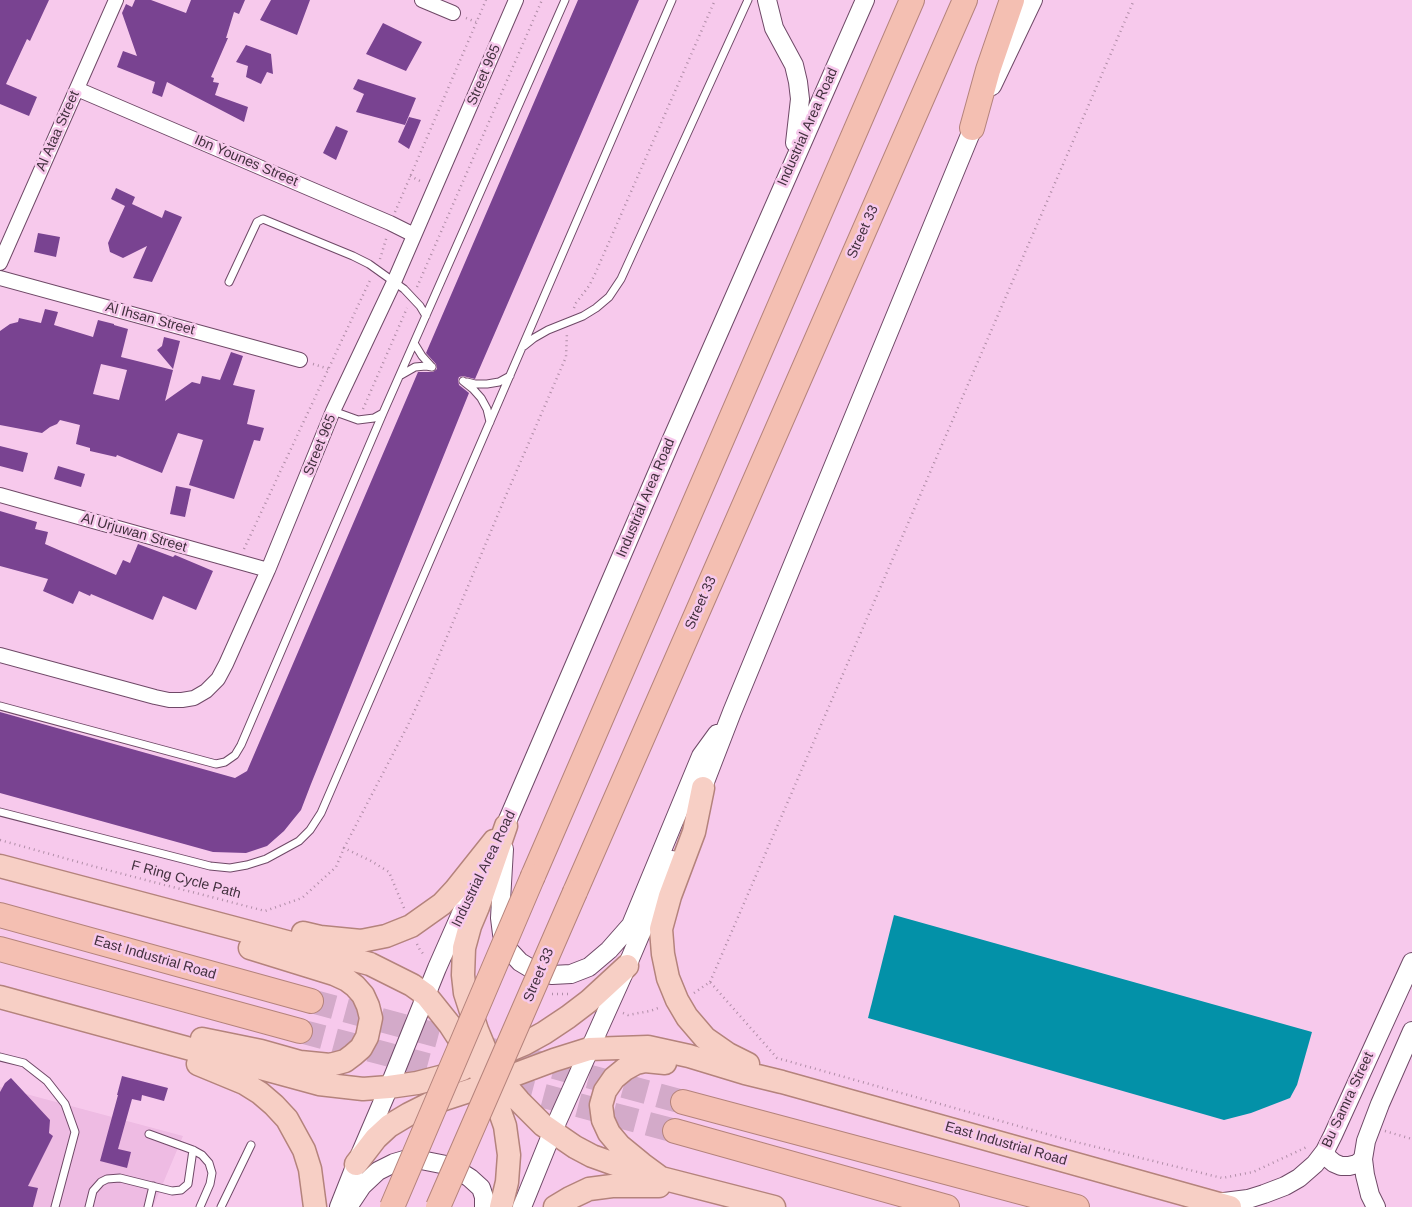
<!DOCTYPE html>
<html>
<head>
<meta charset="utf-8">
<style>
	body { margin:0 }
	canvas { display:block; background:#f7c9ec }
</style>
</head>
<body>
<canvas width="1412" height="1207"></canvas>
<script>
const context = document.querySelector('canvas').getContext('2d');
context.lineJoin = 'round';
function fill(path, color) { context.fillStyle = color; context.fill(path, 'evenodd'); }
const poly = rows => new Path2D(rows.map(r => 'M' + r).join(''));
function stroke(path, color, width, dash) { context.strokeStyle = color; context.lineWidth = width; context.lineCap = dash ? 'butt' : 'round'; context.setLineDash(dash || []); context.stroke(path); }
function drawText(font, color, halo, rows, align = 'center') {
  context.font = font + ' Helvetica,sans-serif'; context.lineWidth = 5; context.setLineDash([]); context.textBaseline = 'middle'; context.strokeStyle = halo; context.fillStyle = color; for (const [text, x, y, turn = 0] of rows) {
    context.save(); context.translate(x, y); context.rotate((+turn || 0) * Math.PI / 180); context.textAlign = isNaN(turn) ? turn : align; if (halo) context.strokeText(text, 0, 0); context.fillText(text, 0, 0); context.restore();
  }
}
fill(poly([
	[0,1087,183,1136,153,1207,0,1207]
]), '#eebbe3');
fill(poly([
	[894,915,1312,1032,1297,1085,1290,1098,1251,1113,1224,1120,868,1018]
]), '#0391a8');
fill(poly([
	[0,0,49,0,30,41,27,39,6,84,37,97,29,116,0,104],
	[135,0,151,0,186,13,191,0,245,0,239,14,234,12,226,38,228,38,211,77,214,78,213,82,219,83,215,95,248,107,244,122,167,82,162,97,152,93,155,82,117,67,123,51,137,56,122,13,126,4,132,7],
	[271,0,310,0,297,35,260,20],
	[578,0,639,0,475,379,463,376,459,377,458,380,459,385,469,393,311,784,301,810,292,821,284,831,267,846,246,853,213,852,0,793,0,712,235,778,247,771,418,372,433,372,437,369,436,364,426,353],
	[383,23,422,42,406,71,366,54],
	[246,45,271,54,273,74,267,72,261,84,246,77,248,66,236,62],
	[358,79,416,98,405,125,356,112,364,94,353,89],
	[409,117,421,120,409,149,398,142],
	[336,126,348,131,336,160,323,153],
	[116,188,135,197,132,204,162,218,165,210,182,217,152,282,133,278,147,246,123,258,110,252,108,243,125,206,111,199],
	[38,233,60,237,56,257,34,252],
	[45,309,58,312,54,325,93,337,98,320,114,324,114,325,128,329,121,357,173,370,165,401,192,382,200,384,202,376,220,380,231,352,243,356,233,385,255,390,247,424,264,428,260,441,254,440,234,499,189,485,203,440,178,433,162,473,117,455,116,457,90,451,90,448,76,444,80,425,60,420,57,424,50,427,42,433,0,425,0,331,10,324,18,322,19,318,41,323],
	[101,364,127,370,119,400,93,394],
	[164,337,180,341,173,369,157,350,162,346],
	[0,446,28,453,23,472,0,466],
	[58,466,85,474,81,487,54,479],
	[176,486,191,489,185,517,170,514],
	[0,511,37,522,35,529,48,532,45,544,116,575,123,560,130,563,138,544,173,557,175,555,213,571,196,610,163,596,153,620,91,594,90,596,79,591,73,604,43,591,48,579,0,566],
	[122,1076,168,1088,164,1101,142,1095,141,1101,132,1099,118,1149,131,1152,127,1168,100,1161,118,1095,117,1095],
	[11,1078,50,1120,49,1133,53,1136,28,1186,38,1188,33,1207,0,1207,0,1092,5,1083]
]), '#794391');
stroke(poly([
	[311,1001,683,1102],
	[300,1031,675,1131]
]), '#d3aac9', 24, [24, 12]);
const service = poly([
	[229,282,257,222,263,219,353,256,369,264,404,289,420,306,426,316],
	[414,343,422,356,432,367],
	[524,346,534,338,548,330,583,316,596,308,609,297,621,279,748,0],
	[401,375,415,367,426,366,432,367],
	[463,381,473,389,481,398,487,409,490,422],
	[467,382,475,384,487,384,499,382,510,376],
	[333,411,358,420,374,418,383,413],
	[0,706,216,764,225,762,235,755,241,745,383,413,565,0],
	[0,812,210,866,230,868,247,865,266,859,299,841,310,830,321,813,672,0],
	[0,1057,24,1063,47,1081,65,1104,75,1132,55,1207],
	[149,1134,193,1150,202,1155,209,1163,212,1173,210,1184,200,1207],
	[89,1207,93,1191,101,1182,107,1179,120,1178,172,1191,181,1190,188,1184,193,1150],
	[148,1207,153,1186],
	[221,1207,251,1145]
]);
const minor = poly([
	[422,0,453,13],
	[77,89,390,223,414,235],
	[0,263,116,0],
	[0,278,300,360],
	[0,495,268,570],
	[0,655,155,697,169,700,182,700,194,698,206,691,218,679,226,664,268,570,333,411,394,282,516,0]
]);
const tertiary = poly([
	[767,0,774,28,794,65,798,82,800,99,795,143],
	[992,86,1033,0],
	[698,800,732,712,977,118],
	[500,838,671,441,865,0],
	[504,849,500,918,502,934,508,949,520,962,535,971,552,975,571,974,589,967,609,950,631,925,701,756,717,734],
	[1325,1151,1328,1158,1334,1163,1341,1166,1349,1166,1357,1164,1363,1159],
	[1216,1203,1248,1199,1264,1194,1285,1186,1299,1178,1315,1164,1325,1151,1333,1135,1412,962],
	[339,1207,356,1164,389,1087,437,968,467,900,482,872],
	[348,1207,362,1186,378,1171,394,1163,411,1158,451,1166,470,1178,481,1188,484,1197,484,1207],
	[522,1207,552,1133,627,966,672,860],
	[1376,1207,1370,1195,1365,1175,1363,1159,1366,1141,1380,1104,1412,1031]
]);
const primary = poly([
	[703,788,694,832,670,896,661,929,663,954,668,978,677,1000,687,1017,705,1038,728,1054,748,1064],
	[506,826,478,907,470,926,464,948,463,975,465,993,477,1030,489,1059,501,1080,519,1101,543,1125,575,1147,592,1156,620,1166,661,1178,774,1207],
	[0,866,370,964,412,985,426,995,450,1025,476,1065,498,1106,505,1126,509,1155,507,1182,501,1207],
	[303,933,320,937,361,941,386,936,411,926,442,904,455,890,494,841],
	[0,997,319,1084,363,1089,389,1087,417,1083,444,1076,463,1069],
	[202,1039,261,1051,300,1062,330,1065,345,1061,353,1055,361,1048,367,1037,371,1018,368,1006,363,995,355,986,347,980,334,974,250,948],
	[493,1057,524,1044,544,1033,568,1017,589,1001,627,966],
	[198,1064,244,1083,260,1093,274,1105,287,1119,304,1150,310,1169,315,1207],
	[356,1164,376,1138,389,1126,409,1114,429,1104,487,1085,554,1060,589,1049,648,1047,689,1056,745,1073,782,1082,1230,1207],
	[661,1178,642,1164,620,1146,609,1133,603,1120,601,1105,605,1091,614,1078,625,1069,636,1063,645,1061,665,1063],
	[555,1207,570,1198,589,1189,612,1186,659,1186]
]);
const trunk = poly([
	[972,128,988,70,1012,0],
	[533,876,912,0],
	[575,892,965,0],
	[0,915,311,1001],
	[0,949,300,1031],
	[683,1102,1077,1207],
	[675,1131,947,1207]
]);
stroke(service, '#6f4967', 9);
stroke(minor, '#6f4967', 16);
stroke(tertiary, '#6f4967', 20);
stroke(primary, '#b4837c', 25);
stroke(trunk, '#b4837c', 26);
stroke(poly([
	[466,18,476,22],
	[410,176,422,182],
	[395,212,486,0],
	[380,259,387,236],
	[417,287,542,0],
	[574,308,576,303,589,286,595,274,715,0],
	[313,364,329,369],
	[363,409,407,308],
	[244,549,371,278],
	[0,840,96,867,265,911,302,898,336,867,344,848],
	[404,908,389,872,371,861,344,848,407,727,428,682,504,500,566,357,567,332],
	[417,944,420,950,425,956],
	[710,982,1134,0],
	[694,993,710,982,777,1058,1068,1140,1222,1178,1253,1172,1309,1146],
	[552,994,569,994],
	[623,1013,628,1015,650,1011,661,1007],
	[1385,1131,1412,1139]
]), '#b08da7', 2.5, [1, 4]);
stroke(service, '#fff', 7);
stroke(minor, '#fff', 14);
stroke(tertiary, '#fff', 18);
stroke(primary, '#f7cfc5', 22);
stroke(trunk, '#f4bfb2', 24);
const trunkBridge = poly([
	[392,1207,533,876],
	[438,1207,575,892]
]);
stroke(trunkBridge, '#b4837c', 26, []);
stroke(trunkBridge, '#f4bfb2', 24);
drawText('14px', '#42303e', '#f7c9ec', [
	["Street 965",484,75,-67],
	["Industrial Area Road",808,127,-66],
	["Al Ataa Street",58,131,-66],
	["Ibn Younes Street",246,161,23],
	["Street 33",863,232,-66],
	["Al Ihsan Street",150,319,15],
	["Street 965",320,445,-68],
	["Industrial Area Road",646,498,-67],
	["Al Urjuwan Street",134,533,16],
	["Street 33",701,603,-66],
	["Industrial Area Road",484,869,-64],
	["F Ring Cycle Path",186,880,15],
	["East Industrial Road",155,958,16],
	["Street 33",539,975,-67],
	["Bu Samra Street",1348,1100,-65],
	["East Industrial Road",1006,1144,16]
]);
</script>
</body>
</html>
